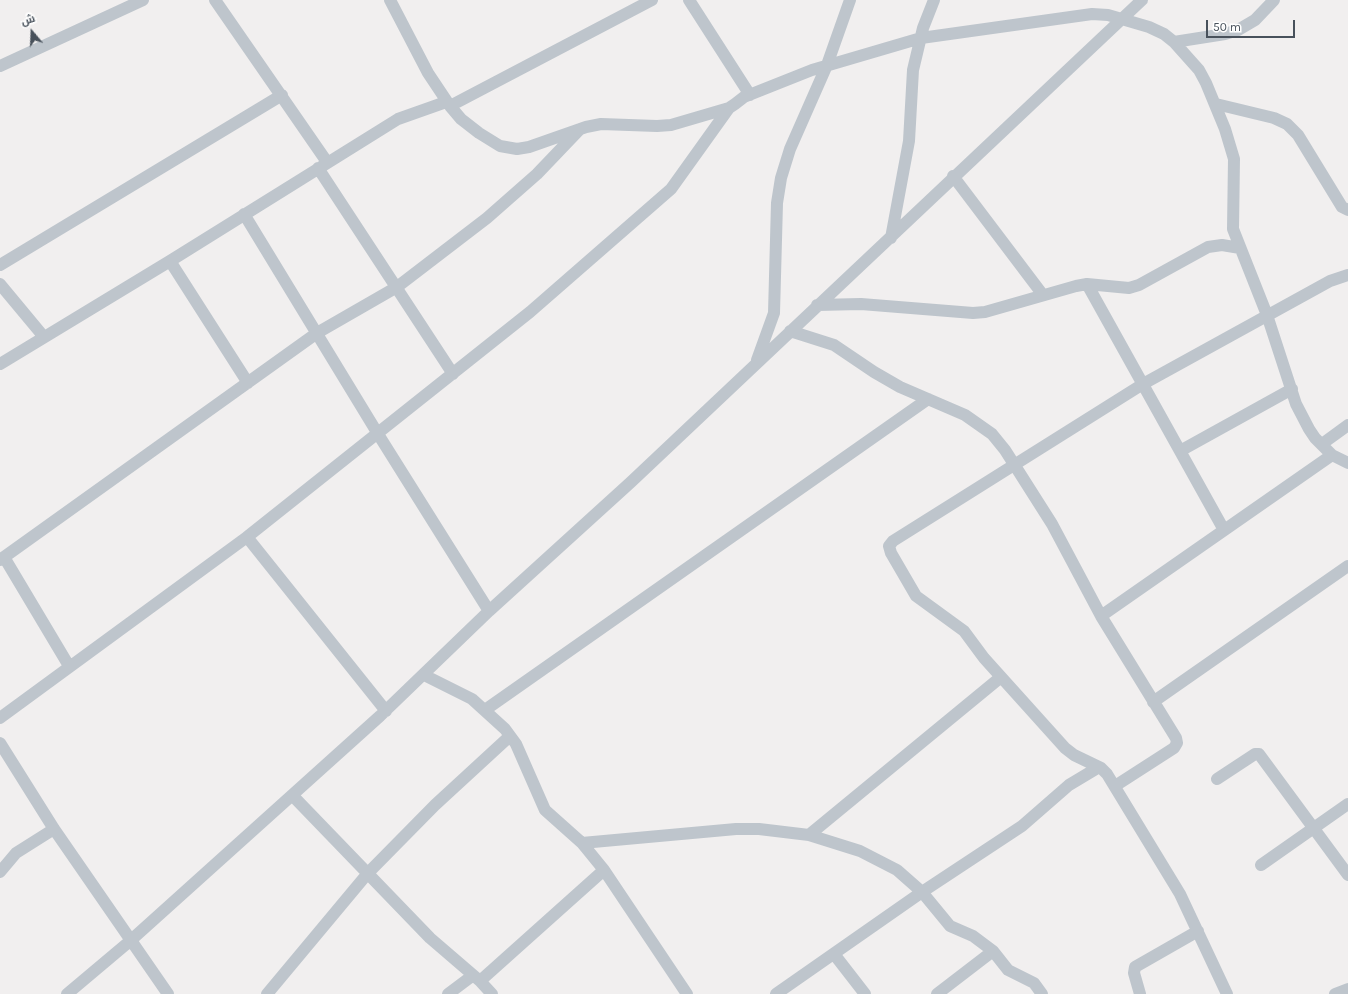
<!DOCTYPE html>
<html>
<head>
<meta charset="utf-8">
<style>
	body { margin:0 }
	#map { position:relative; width:1348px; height:994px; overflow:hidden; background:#f1efef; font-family:Karla,Cairo,sans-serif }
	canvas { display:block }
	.north { position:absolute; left:12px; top:12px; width:40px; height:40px; -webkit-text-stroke:3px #fff; paint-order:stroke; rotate:341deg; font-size:11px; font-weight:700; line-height:16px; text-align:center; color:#48515b }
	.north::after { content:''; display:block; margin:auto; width:14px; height:18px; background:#48515b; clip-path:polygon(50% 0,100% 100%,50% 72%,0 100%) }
	.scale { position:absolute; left:1206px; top:20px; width:89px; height:18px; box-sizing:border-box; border:2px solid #48515b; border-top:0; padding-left:5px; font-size:12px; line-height:14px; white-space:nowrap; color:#48515b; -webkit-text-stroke:3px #fff; paint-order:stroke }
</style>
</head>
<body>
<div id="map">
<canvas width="1348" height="994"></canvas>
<div class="north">ش</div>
<div class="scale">50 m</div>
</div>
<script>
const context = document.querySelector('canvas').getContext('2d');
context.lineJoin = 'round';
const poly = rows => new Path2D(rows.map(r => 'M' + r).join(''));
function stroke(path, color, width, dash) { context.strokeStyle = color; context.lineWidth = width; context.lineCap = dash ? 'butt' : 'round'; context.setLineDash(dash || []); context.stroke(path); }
stroke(poly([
	[215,0,327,162],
	[390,0,428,73,450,106,461,119,479,133,500,146,517,149,529,147,586,127,601,124,657,126,671,125,729,108],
	[689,0,750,95],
	[1174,42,1225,34,1238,30,1255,20,1274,0],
	[0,66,143,0],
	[1216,104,1274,118,1287,124,1298,135,1342,207,1348,210],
	[450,106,652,0],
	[318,168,453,374],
	[953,176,1043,295],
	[244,214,378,434,489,611],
	[891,238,909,141,913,70,923,28,934,0],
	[170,261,248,383],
	[0,265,282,95],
	[0,284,44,337],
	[1087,284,1224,530],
	[817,305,861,304,973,313,985,312,1076,286,1087,284,1129,288,1139,285,1208,247,1222,245,1240,248],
	[790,331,834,345,874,372,900,387,965,415,992,434,1005,450,1052,524,1101,616,1176,738,1177,743,1174,748,1115,786],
	[757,360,774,313,777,203,781,178,790,149,827,65,850,0],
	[0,364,170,261,398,119,446,102],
	[1322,444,1348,425],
	[1180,451,1292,389],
	[247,537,386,711],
	[4,557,69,666],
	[0,560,317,333,397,287,487,218,537,174,580,129],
	[1101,616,1332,455],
	[424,675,472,699,505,729,516,744,545,810,582,843,604,870,687,994],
	[1153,702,1348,566],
	[485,710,928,399],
	[0,718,247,537,530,312,671,189,729,108,735,104,744,97,812,70,921,38,1092,14,1108,15,1149,27,1164,34,1174,42,1199,70,1206,83,1225,129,1234,159,1233,229,1267,315,1296,404,1309,429,1315,438,1332,455,1348,463],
	[0,743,54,829,168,994],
	[1217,779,1255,754,1259,754,1348,875],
	[292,795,430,938,480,981,492,994],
	[809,835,1001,677],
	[582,843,736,829,759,829,809,835,860,851,897,870,922,892,950,926,973,936,993,951,1008,970,1034,983,1042,994],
	[1261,865,1348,804],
	[0,872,16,853,54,829],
	[834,954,865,994],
	[480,981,604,870],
	[67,994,130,941,380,716,489,611,631,482,1142,0],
	[267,994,368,873,435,805,510,736],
	[448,994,472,976],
	[776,994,922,892,1022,826,1069,785,1099,767],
	[937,994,993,951],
	[1140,994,1134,973,1135,967,1198,931],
	[1227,994,1180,894,1107,774,1101,768,1074,755,1065,748,984,658,964,631,916,596,891,553,889,546,893,541,1143,384,1330,281,1348,275],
	[1335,994,1348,989]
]), '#bec5cc', 12);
</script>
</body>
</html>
